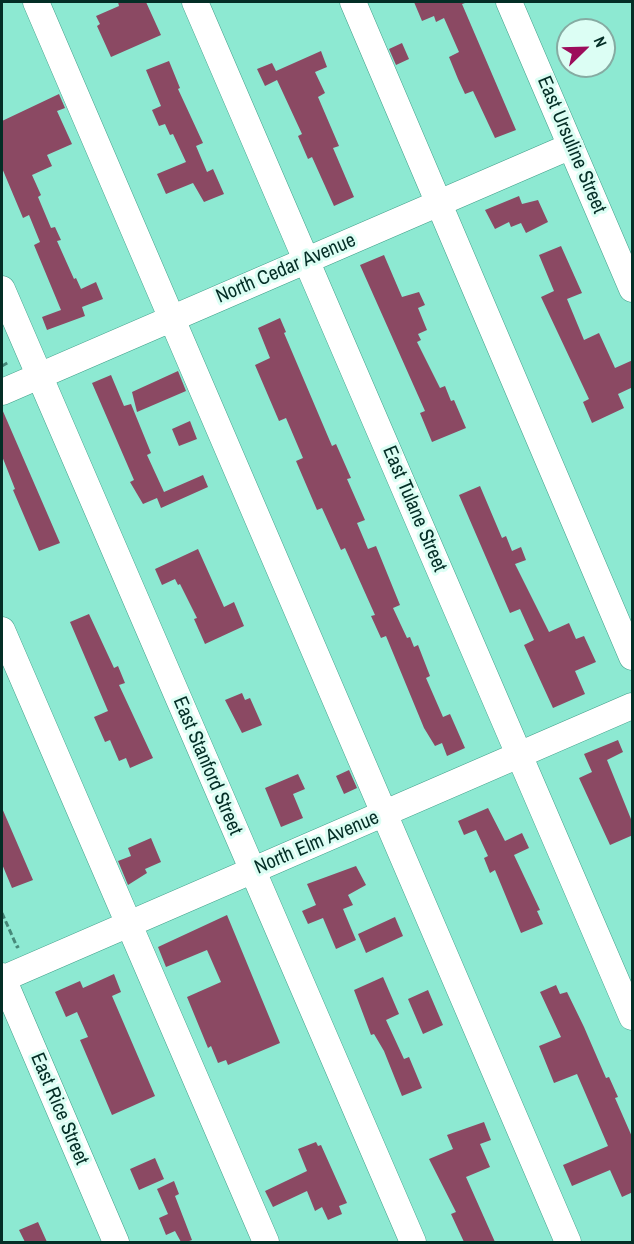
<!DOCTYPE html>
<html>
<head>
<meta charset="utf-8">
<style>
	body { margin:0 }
	#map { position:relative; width:634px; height:1244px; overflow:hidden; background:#8de9d2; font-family:"Archivo Narrow",sans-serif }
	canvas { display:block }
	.frame { position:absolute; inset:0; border:3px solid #042e26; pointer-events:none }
	.north { position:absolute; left:556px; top:18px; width:60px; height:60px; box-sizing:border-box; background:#dcfef4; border:2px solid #86aba2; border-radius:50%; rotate:67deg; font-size:16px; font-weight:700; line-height:24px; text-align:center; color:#042e26 }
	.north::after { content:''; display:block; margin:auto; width:21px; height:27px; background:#9c0d5b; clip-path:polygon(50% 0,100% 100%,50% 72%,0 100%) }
</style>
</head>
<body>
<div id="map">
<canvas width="634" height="1244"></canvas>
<div class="frame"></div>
<div class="north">N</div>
</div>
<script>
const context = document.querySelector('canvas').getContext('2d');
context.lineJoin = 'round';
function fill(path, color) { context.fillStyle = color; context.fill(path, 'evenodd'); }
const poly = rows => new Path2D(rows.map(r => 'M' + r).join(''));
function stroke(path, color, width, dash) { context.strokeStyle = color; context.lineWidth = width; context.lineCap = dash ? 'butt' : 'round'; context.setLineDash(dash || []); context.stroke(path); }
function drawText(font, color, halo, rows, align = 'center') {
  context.font = font + ' "Archivo Narrow",sans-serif'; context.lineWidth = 6; context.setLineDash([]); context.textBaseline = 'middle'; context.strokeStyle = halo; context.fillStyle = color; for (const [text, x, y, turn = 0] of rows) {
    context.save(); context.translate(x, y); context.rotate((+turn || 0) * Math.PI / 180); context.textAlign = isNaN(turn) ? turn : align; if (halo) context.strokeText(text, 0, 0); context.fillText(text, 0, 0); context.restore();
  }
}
fill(poly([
	[118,2,146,2,161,35,111,57,97,26,100,24,96,16,119,6],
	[414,2,468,2,462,4,516,130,495,138,473,91,465,94,458,79,449,57,459,52,444,18,436,22,434,16,422,21],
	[402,43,409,59,396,65,389,49],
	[321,51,327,67,315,72,325,93,318,97,339,146,333,148,354,197,334,206,312,157,308,159,298,136,302,134,277,80,265,86,257,69,272,63,276,71],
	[169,61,180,88,178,89,203,143,196,146,207,172,213,169,224,194,204,202,193,183,166,194,157,174,186,162,173,134,170,135,165,124,159,126,152,110,161,106,146,70],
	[59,94,65,108,57,111,72,144,47,155,52,166,32,175,41,195,38,197,51,228,55,227,61,240,57,241,74,279,76,278,81,289,96,282,103,299,82,307,85,316,47,330,42,317,61,310,34,245,40,242,29,215,23,218,2,168,2,121],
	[519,196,522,204,538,200,548,222,526,233,521,223,511,227,509,222,495,229,485,210],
	[561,246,582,293,567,299,584,340,599,333,615,368,633,360,633,387,618,394,624,408,592,423,583,402,589,399,541,297,554,291,539,255],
	[384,255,402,297,419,292,425,305,418,308,427,330,418,334,421,340,417,342,440,388,445,386,451,401,454,400,466,428,432,442,420,413,425,411,360,265],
	[280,318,286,332,284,333,332,446,336,444,351,478,347,479,365,520,357,523,368,549,376,546,400,605,393,608,407,638,410,637,414,647,418,645,430,676,426,678,443,717,450,714,465,748,447,756,442,743,435,746,424,728,386,636,381,638,371,616,375,615,345,548,341,550,322,508,317,510,296,461,303,458,286,418,279,421,255,365,270,358,258,328],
	[178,371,186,391,137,412,132,392],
	[111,375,124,406,131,404,151,453,147,455,164,492,203,475,208,487,161,508,157,498,143,504,130,482,134,480,92,383],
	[2,409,60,543,39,551,13,490,15,489,2,456],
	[190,421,197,439,179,446,172,429],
	[480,486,502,538,506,536,512,551,521,547,526,560,515,564,549,632,569,623,576,639,584,636,596,662,575,671,585,694,553,708,524,645,534,640,520,609,510,613,459,495],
	[198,549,224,607,234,602,244,626,205,644,194,619,197,618,180,584,178,585,175,579,162,585,155,569],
	[89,614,114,668,118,666,125,683,119,685,153,758,130,768,126,758,119,761,110,740,105,742,94,717,108,711,70,622],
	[242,693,245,700,250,698,262,725,242,733,225,700],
	[618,740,623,752,607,760,633,824,633,835,610,845,579,778,592,772,584,754],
	[349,770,357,788,344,794,336,776],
	[298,774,305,789,293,794,303,818,281,827,265,788],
	[2,808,33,880,12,888,2,864],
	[488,808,505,841,522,833,529,848,514,855,540,910,537,911,543,924,521,933,495,870,490,873,484,858,488,856,476,830,464,835,458,821],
	[151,838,161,862,145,869,147,873,128,885,118,861,131,856,128,848],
	[356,866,366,885,348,895,353,905,343,909,356,940,336,949,323,918,308,924,302,911,316,905,307,884],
	[227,915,280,1043,228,1065,226,1060,218,1063,211,1046,208,1048,187,997,221,982,207,950,166,967,158,947],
	[395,917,403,936,366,953,358,934],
	[114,974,121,992,112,996,155,1096,112,1115,80,1040,88,1037,77,1012,66,1017,55,992,80,981,83,988],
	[383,977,399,1014,386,1020,404,1059,409,1057,422,1088,402,1096,384,1051,374,1034,371,1035,354,990],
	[556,985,560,994,567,992,584,1027,606,1078,609,1077,618,1097,615,1098,633,1139,633,1192,622,1197,610,1170,572,1186,563,1165,608,1146,577,1074,554,1083,539,1046,561,1037,540,992],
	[428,990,443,1025,423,1034,408,999],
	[484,1122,491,1140,480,1144,490,1167,466,1177,495,1242,464,1242,451,1214,456,1212,429,1159,453,1149,447,1135],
	[316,1142,318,1146,321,1145,347,1203,339,1206,342,1214,328,1220,322,1207,315,1211,307,1191,273,1207,265,1191,307,1171,298,1149],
	[155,1158,164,1179,139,1190,130,1169],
	[174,1181,179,1194,175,1196,192,1240,186,1242,181,1242,175,1231,166,1235,159,1218,168,1214,157,1189],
	[38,1222,47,1242,25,1242,19,1230]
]), '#8b4963');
const minor = poly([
	[36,2,568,1242],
	[195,2,632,1017],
	[353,2,632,657],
	[509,2,632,289],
	[2,289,413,1242],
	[2,392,571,146],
	[2,630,266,1242],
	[2,976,116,1242],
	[2,979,632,706]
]);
stroke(minor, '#3f9e88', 27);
stroke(poly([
	[2,366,9,362],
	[2,913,17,947,19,946]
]), '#47897a', 3, [6, 3]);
stroke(minor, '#fff', 26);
drawText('20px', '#042e26', '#dcfef4', [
	["East Ursuline Street",571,145,67],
	["North Cedar Avenue",286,269,-23],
	["East Tulane Street",414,509,67],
	["East Stanford Street",207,766,67],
	["North Elm Avenue",317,843,-23],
	["East Rice Street",59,1109,67]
]);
</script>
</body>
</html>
